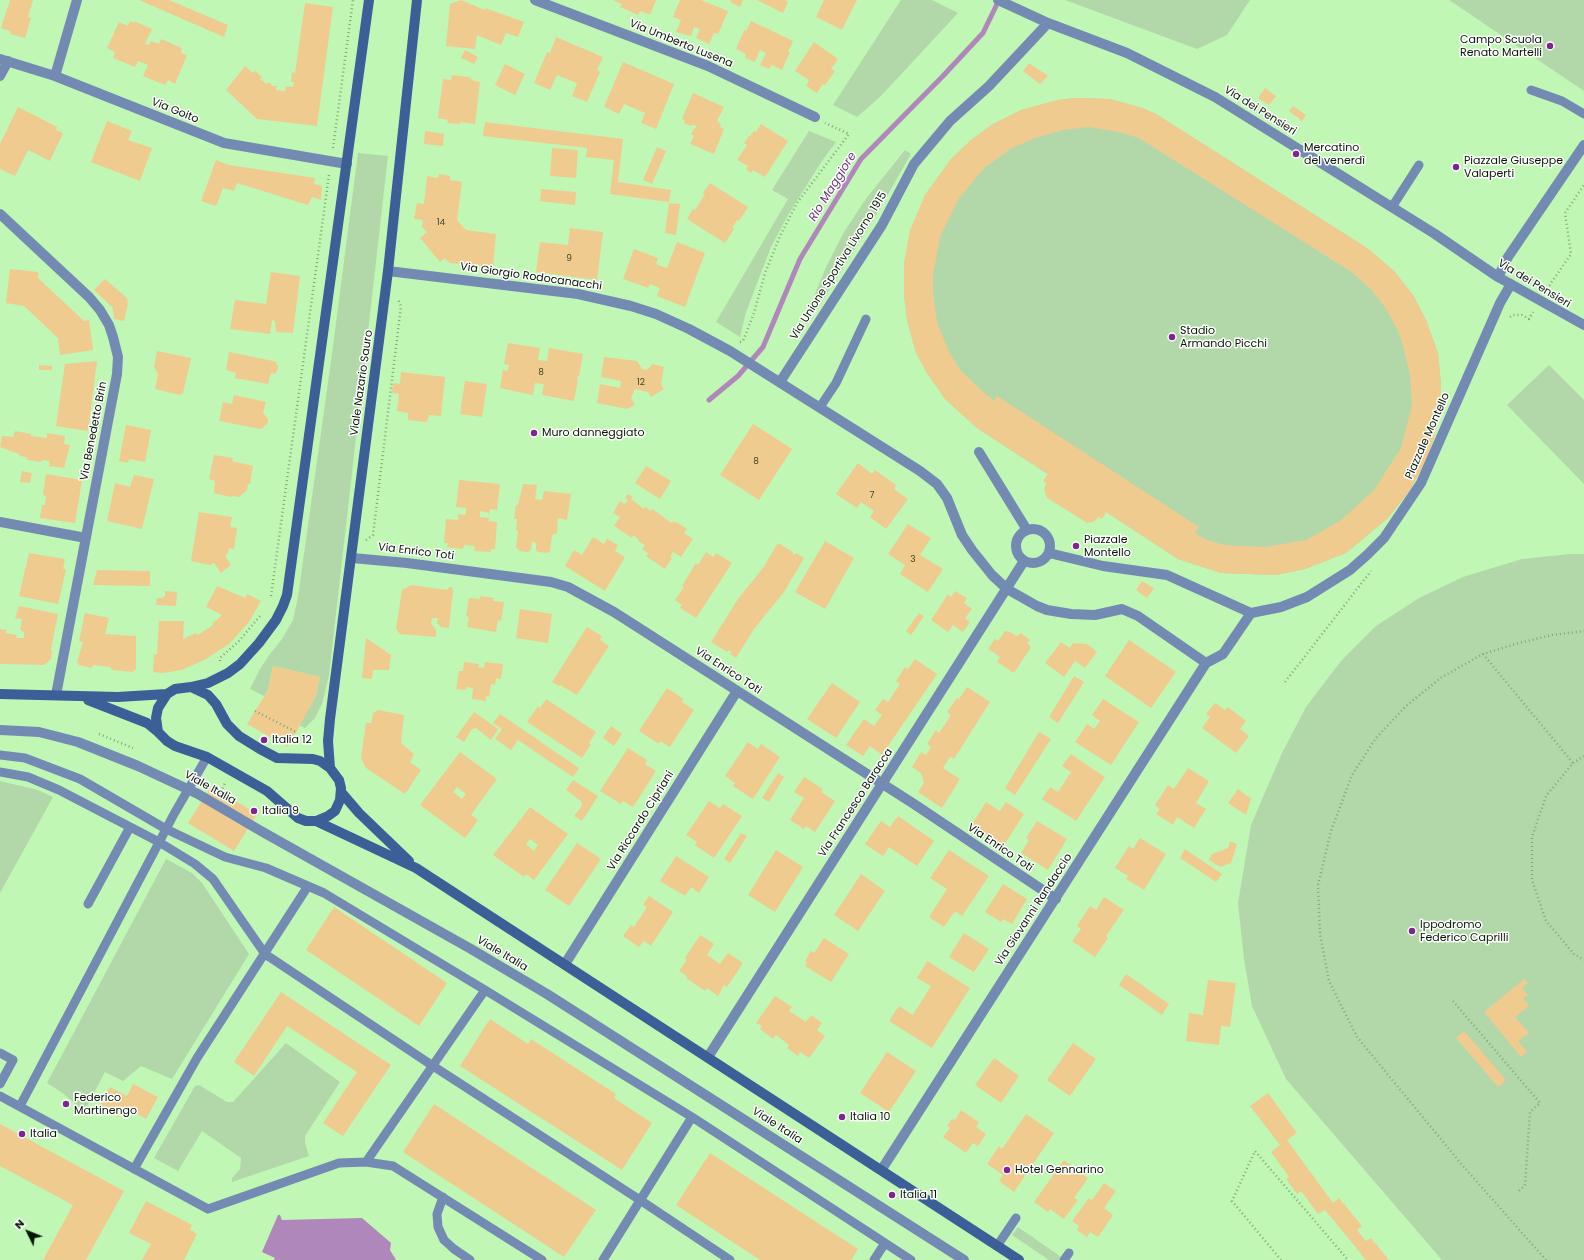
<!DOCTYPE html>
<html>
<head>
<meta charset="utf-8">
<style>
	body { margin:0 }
	#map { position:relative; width:1584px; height:1260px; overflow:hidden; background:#c0f7b4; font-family:Poppins,sans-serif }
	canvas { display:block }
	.north { position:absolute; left:8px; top:1212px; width:40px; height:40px; -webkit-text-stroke:3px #fff; paint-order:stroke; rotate:313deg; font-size:11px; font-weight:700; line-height:16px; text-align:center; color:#041702 }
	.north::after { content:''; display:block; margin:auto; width:14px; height:18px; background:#041702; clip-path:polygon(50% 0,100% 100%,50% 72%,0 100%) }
</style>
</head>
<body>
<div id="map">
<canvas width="1584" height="1260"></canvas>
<div class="north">N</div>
</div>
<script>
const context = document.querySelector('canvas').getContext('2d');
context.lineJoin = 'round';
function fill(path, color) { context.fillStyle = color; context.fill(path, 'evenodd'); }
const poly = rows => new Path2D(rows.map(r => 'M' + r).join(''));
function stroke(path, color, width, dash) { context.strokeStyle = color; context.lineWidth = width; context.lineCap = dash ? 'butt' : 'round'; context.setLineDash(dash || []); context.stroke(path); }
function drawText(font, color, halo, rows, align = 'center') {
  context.font = font + ' Poppins,sans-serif'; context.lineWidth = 3; context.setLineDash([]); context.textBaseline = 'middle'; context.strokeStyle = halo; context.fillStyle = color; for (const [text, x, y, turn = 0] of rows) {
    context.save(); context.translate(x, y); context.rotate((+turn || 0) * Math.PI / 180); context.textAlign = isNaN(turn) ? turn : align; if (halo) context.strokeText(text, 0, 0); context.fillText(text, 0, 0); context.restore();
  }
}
fill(poly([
	[901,0,932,0,958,13,880,97,857,117,833,105],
	[1065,0,1250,0,1227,35,1197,49],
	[1449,0,1584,0,1584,91],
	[1075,98,1110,99,1142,108,1156,114,1367,248,1394,271,1413,295,1426,320,1438,353,1441,384,1440,410,1434,437,1427,460,1408,493,1388,518,1346,553,1305,569,1276,575,1221,573,1178,559,977,428,945,399,927,373,916,353,907,320,904,295,904,263,925,195,951,159,971,140,993,124,1021,110,1058,100],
	[809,131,836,142,822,161,788,215,771,247,746,312,740,337,716,322,788,199,772,190],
	[905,150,911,154,875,217,814,314,808,311,826,267,844,232,865,200],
	[358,153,388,156,329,675,322,704,315,718,305,728,299,725,316,696,320,677,273,666,268,690,264,696,250,689,260,669,270,654,282,639,293,620,298,597,332,354],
	[1549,365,1584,400,1584,484,1507,405],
	[1570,554,1584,554,1584,1260,1442,1260,1286,1079,1252,1006,1244,959,1238,903,1251,825,1282,753,1306,707,1341,661,1376,626,1419,598,1463,577,1522,559],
	[0,781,38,790,53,797,0,893],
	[166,859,192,873,202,883,249,954,172,1079,141,1066,123,1081,105,1072,84,1112,64,1094,47,1083],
	[286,1043,340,1082,305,1136,305,1143,309,1156,232,1182,232,1178,240,1169,241,1158,202,1131,178,1171,154,1158,195,1086,199,1085,227,1102,233,1102],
	[1018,1227,1061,1257,1059,1260,1049,1260,1012,1235]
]), '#b2d8a9');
fill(poly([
	[278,1215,280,1215,282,1220,362,1218,391,1243,390,1250,396,1260,274,1260,275,1258,262,1252]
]), '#b087ba');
stroke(poly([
	[709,400,738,376,763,347,800,259,861,159,942,77,983,33,999,0]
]), '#b087ba', 5);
fill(poly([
	[10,0,33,0,28,17,31,18,25,38,10,34,10,31,1,28],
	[139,0,169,0,228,25,224,37],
	[461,0,485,10,485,8,524,22,518,37,506,33,501,45,477,35,475,49,446,46,450,4],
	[613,0,656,0,650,15,640,11,638,15,620,7,622,4],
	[680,0,701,0,728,11,718,34,714,33,709,44,696,38,700,29,694,27,691,36,676,32,681,20,673,17],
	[731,0,743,0,740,7,730,2],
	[757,0,785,0,788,2,783,13],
	[824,0,857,0,842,30,816,17],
	[305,3,333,7,317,126,257,119,226,90,245,66,253,73,255,71,262,77,260,79,267,84,268,82,273,86,277,86,276,90,285,91,286,86,293,87,294,82,291,82,292,72,295,73],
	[130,21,134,23,134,21,152,29,145,44,149,45,151,41,159,44,161,39,182,48,181,53,187,55,175,84,168,80,165,85,143,76,148,65,138,61,135,67,113,58,115,52,107,48,119,22,128,26],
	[751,21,793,41,788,52,790,52,782,70,772,65,769,69,760,65,766,53,760,50,755,62,745,58,746,54,736,49,744,30,746,31],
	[556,37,603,57,597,70,600,72,587,102,572,96,577,83,557,75,550,90,534,83,547,52,550,53],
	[814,42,838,59,831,69,835,71,825,85,823,84,817,93,806,86,809,80,795,71],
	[465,50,478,57,474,64,461,58],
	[623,62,674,84,656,129,641,123,645,113,624,104,619,114,604,107],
	[1029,63,1048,76,1040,84,1023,71],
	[505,64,525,74,515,95,495,85],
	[452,75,469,77,472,80,480,82,475,124,460,122,460,124,447,123,448,120,438,118,443,79,451,80],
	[1265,88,1276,96,1269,105,1258,98],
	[693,93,724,107,717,121,721,124,720,127,724,129,714,154,690,144,694,136,691,134,694,129,697,126,693,125,690,126,684,123,685,120,682,119],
	[1075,98,1110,99,1142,108,1156,114,1367,248,1394,271,1413,295,1426,320,1438,353,1441,384,1440,410,1434,437,1427,460,1408,493,1388,518,1346,553,1305,569,1276,575,1221,573,1178,559,1106,512,1102,519,1099,517,1093,522,1087,523,1084,521,1047,498,1044,489,1046,483,1043,481,1048,474,977,428,945,399,927,373,916,353,907,320,904,295,904,263,910,230,925,195,951,159,971,140,993,124,1021,110,1058,100],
	[1089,127,1118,132,1139,138,1350,271,1371,289,1387,310,1399,333,1402,342,1410,375,1412,405,1401,448,1374,490,1340,521,1306,540,1265,547,1224,545,1207,540,1195,533,1199,527,997,396,994,401,984,393,961,371,949,352,937,322,933,293,933,275,940,237,958,200,984,168,1012,148,1038,137,1063,130],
	[1293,106,1306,115,1302,121,1289,111],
	[18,107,57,127,56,130,63,133,50,161,28,150,15,176,0,169,0,144],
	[107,121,132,131,128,140,152,148,140,181,91,162],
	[485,122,623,139,618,182,671,190,669,202,610,194,614,160,586,157,587,148,483,136],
	[761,124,788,141,765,177,753,170,751,173,746,169,748,166,737,160,747,145,744,143,749,136,750,136,754,131,756,132],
	[425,131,444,134,443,146,424,144],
	[657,147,666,151,652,184,643,180],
	[552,148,578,150,576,178,550,176],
	[216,160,229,165,315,178,314,184,322,186,321,200,312,197,308,205,237,183,234,191,223,188,216,206,201,201],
	[439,174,450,176,450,180,462,182,457,220,466,230,496,234,493,267,450,263,445,258,440,262,420,238,427,232,422,227,423,220,414,219,417,203,424,204,427,176,438,178],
	[710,183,748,207,739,221,737,220,732,228,734,229,725,243,687,219,693,209,695,210,705,194,703,193],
	[541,189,576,192,575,205,540,201],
	[669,203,680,204,676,235,665,233],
	[570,228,603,232,597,280,536,272,540,242,568,245],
	[677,242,705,253,685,307,657,296,660,288,650,284,648,288,623,279,634,249,658,258,656,264,667,268],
	[10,269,38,272,38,278,84,321,89,320,93,350,60,355,58,338,24,306,6,303],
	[271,272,300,276,293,333,276,332,275,321,272,320,270,334,230,329,235,300,266,304],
	[105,279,127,298,128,304,124,321,114,319,113,308,94,290],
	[508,343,540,348,538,360,547,361,549,348,583,354,579,376,578,376,577,380,578,381,574,401,542,395,544,384,535,383,533,395,500,388,503,370,507,371,509,365,504,364],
	[157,351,191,358,183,393,180,395,155,389,158,374,154,367],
	[229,352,273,361,276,362,278,367,277,371,275,374,271,373,268,384,235,378,236,373,226,370],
	[604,357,637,361,642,369,647,370,652,364,664,367,661,384,664,389,651,397,648,392,635,389,631,398,635,405,627,409,597,403,600,384,620,388,621,381,601,377],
	[97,361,88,431,56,426,65,364],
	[39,365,52,366,52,370,39,370],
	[401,372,445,377,441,416,429,415,427,422,408,420,408,413,397,411,399,394,392,393,393,383,400,384],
	[465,381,487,384,482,417,460,414],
	[234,395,266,402,263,413,268,419,268,423,265,426,261,429,219,421,223,402,232,404],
	[753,424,792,449,759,500,720,475],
	[126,425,151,430,145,462,129,459,128,463,119,461],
	[15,431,31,434,31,436,47,438,47,433,65,436,64,444,70,445,64,468,49,466,50,461,42,460,41,462,28,460,26,457,20,456,19,454,0,447,2,436,13,437],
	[214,455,233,458,232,461,253,466,250,484,248,484,247,490,239,497,232,496,231,497,214,493,215,481,209,479],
	[858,463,872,474,875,470,896,485,894,489,908,499,886,529,870,517,874,511,861,502,857,508,836,494],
	[646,466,671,481,660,499,635,483],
	[22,471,32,473,30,483,20,482],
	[46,474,82,480,75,523,40,518,42,505,45,505,46,496,43,495],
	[134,475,154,479,142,529,107,521,115,483,130,487],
	[459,480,500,484,497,510,490,509,490,513,480,511,480,517,489,518,489,521,497,522,495,549,491,549,491,552,474,551,475,546,464,545,463,549,447,547,448,543,444,543,446,519,458,520,458,514,466,515,466,508,456,507],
	[523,484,537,485,535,499,542,500,544,491,571,494,567,520,558,518,557,533,552,535,550,551,548,553,538,552,536,550,536,543,532,542,531,549,528,552,519,551,516,547,518,531,516,531,517,519,514,519,516,505,518,505],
	[628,494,633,497,631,499,644,509,645,507,651,511,652,509,672,523,674,521,687,529,684,533,693,539,681,557,673,552,670,557,672,558,665,569,646,556,648,553,642,549,645,545,638,541,639,540,633,535,632,538,614,526,620,517,613,513,620,501,625,504,628,500,625,498],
	[199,512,232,517,230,527,237,528,234,549,229,548,228,553,225,556,231,565,221,573,214,563,210,565,191,561],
	[908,524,931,538,920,555,943,569,928,592,900,574,905,565,888,554],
	[593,537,604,544,607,539,618,545,615,551,625,557,605,591,565,566,574,550,582,555],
	[825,541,854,558,825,609,795,592],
	[778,543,793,552,793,554,795,555,796,553,804,558,784,592,754,629,736,658,730,654,732,652,729,650,727,652,711,642,738,599,763,568],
	[706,552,713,557,716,553,732,563,696,618,680,608,682,605,675,600,684,587,682,586,696,563,698,565],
	[29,553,65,559,63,569,66,570,58,604,19,596],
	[97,570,150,571,150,586,93,585],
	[1142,581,1154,588,1147,598,1136,590],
	[411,585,447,590,449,587,452,587,453,591,449,628,441,627,437,623,438,618,432,618,431,623,436,630,436,637,400,634,396,629,402,590],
	[217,586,245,598,247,594,261,601,249,622,229,644,206,659,182,670,163,673,153,672,154,654,157,654,159,621,184,621,183,639,196,633,198,635,213,625,212,624,222,615,206,607],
	[165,591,177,592,176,606,156,605,157,598,162,598,165,596],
	[955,591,967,598,964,603,972,609,965,618,970,622,963,632,953,625,948,632,931,620,948,594,951,597],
	[480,596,494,598,493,601,504,602,501,621,498,620,496,632,467,627,469,617,466,616,469,598,480,599],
	[19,606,58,614,51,649,52,652,51,659,44,665,0,664,0,629,7,630,5,633,17,635,16,638,24,638,24,632,20,630,22,619,15,618],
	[520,609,552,614,548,643,516,638],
	[85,613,109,618,105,634,136,636,136,669,132,672,112,670,110,667,94,665,91,668,79,665,77,662,83,642,79,641],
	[919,613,924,616,911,635,906,631],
	[587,627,602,636,600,640,609,646,577,695,560,685,559,686,552,682],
	[1005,631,1010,632,1017,636,1021,633,1030,640,1027,643,1031,647,1014,673,997,662,1000,657,988,649,995,639,998,641],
	[366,638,391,655,389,670,373,670,372,679,362,678],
	[1129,640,1176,672,1151,708,1105,676],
	[1061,642,1070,648,1073,643,1087,644,1097,652,1085,668,1075,661,1064,677,1045,663],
	[915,659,937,674,882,755,870,746,863,756,846,745,864,719,874,726,882,715,875,710,883,699,888,702,900,684,896,681,905,667,908,669],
	[464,662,479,664,478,667,484,668,485,662,503,664,501,679,496,678,495,685,491,684,489,697,486,696,486,701,472,699,473,688,466,687,466,690,456,689,459,671,463,671],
	[273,666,320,677,316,696,288,747,247,724,268,690],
	[1074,676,1084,682,1058,723,1049,717],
	[832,683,860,702,836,738,807,719],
	[967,687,990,702,954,759,950,757,943,768,960,779,942,808,918,792,924,783,921,773,912,767,921,752,926,755,931,747,927,744,936,730,939,733,951,715,947,712,957,698,959,699],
	[667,688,684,699,682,702,694,710,670,747,660,741,659,744,639,731],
	[546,699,596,732,589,743,591,744,582,758,527,722,538,706,540,708],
	[1103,699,1139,722,1111,765,1075,742,1087,724,1094,729,1100,721,1092,715],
	[1215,703,1225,710,1228,707,1246,721,1240,729,1249,736,1236,753,1202,728,1210,717,1206,714],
	[378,710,404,715,401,743,414,754,410,762,421,770,405,794,366,768,361,758,366,723,371,723,373,713],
	[474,712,498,729,491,740,476,728,472,729,464,742,456,737],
	[500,714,579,768,573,777,518,740,511,750,495,739,502,729,493,723],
	[611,726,622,734,614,746,603,738],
	[1039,732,1051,739,1015,795,1005,788],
	[748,742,758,749,761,744,780,757,753,799,733,786,735,783,725,776],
	[628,748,647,760,645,764,656,771,633,807,623,801,621,804,600,791],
	[460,752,497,779,471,815,478,820,465,838,420,805],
	[457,787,466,794,462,799,453,792],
	[1071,754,1105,777,1076,821,1042,799,1050,787,1058,792,1071,772,1062,766],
	[1188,768,1209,781,1196,803,1206,809,1194,828,1177,817,1173,825,1156,814,1160,809,1155,805,1168,785,1174,789],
	[778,773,784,777,769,802,762,798],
	[804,777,823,789,821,792,835,801,815,832,806,826,804,829,790,820,804,798,794,792],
	[573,780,598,796,582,821,574,816,582,806,581,801,566,790],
	[211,786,257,814,234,851,188,823],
	[1238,789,1251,799,1246,815,1228,803],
	[709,801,720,808,723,804,742,816,714,858,695,845,697,842,686,835],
	[986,802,1000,811,1006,802,1024,814,1003,847,971,826],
	[530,807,568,834,534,880,526,874,524,877,493,855],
	[530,839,538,845,534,851,526,844],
	[898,816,934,841,917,866,889,847,883,856,865,844,881,821,890,827],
	[1037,821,1067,839,1048,870,1021,853,1029,840,1026,838],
	[741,833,747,836,730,863,724,859],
	[1140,838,1166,854,1144,890,1126,879,1128,876,1115,868,1129,846,1133,849],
	[1230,841,1237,844,1231,863,1220,867,1209,860,1212,854,1228,848],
	[577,843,601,859,569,906,545,890],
	[1185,849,1222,874,1216,882,1180,858],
	[776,850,803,867,775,912,748,895],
	[949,850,989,876,962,916,955,911,944,927,929,917,947,889,930,878],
	[676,856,709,877,699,893,691,887,685,896,660,881],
	[861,874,885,891,858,931,834,915],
	[1003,884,1027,899,1012,924,1003,919,1001,922,985,912],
	[649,896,673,912,651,946,644,941,639,947,623,936,631,925,634,927,647,907,643,905],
	[1104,897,1124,910,1106,936,1108,938,1095,957,1072,941,1081,929,1077,926,1090,906,1096,910],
	[334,907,447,983,419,1026,306,950],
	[964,933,989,949,974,972,949,957],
	[700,935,714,944,707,955,720,964,728,953,743,963,727,987,724,985,718,996,707,988,705,991,686,978,687,976,679,971,687,960,685,958],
	[824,938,849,954,831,982,805,966,807,962,805,961,811,951,814,953],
	[927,961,970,988,932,1048,889,1021,899,1006,913,1015,931,986,917,978],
	[1126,974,1169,1004,1162,1015,1119,985],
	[1524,979,1528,983,1522,988,1528,995,1523,998,1529,1006,1515,1017,1529,1033,1518,1041,1527,1052,1521,1057,1484,1012],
	[1208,980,1236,983,1230,1027,1221,1026,1219,1045,1186,1041,1189,1013,1203,1015],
	[281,992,391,1065,343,1136,323,1123,357,1072,287,1026,254,1076,234,1062],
	[775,996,792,1007,789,1011,806,1022,811,1015,822,1023,817,1030,825,1036,809,1058,800,1052,798,1056,787,1048,789,1045,776,1035,773,1039,760,1029,762,1026,756,1023],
	[490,1019,528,1044,531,1039,616,1094,614,1098,652,1123,622,1170,460,1066],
	[1464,1031,1506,1080,1498,1087,1456,1038],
	[1073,1043,1096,1059,1070,1096,1047,1080],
	[887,1052,916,1071,889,1112,860,1093],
	[994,1058,1019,1076,1001,1103,975,1085],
	[133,1084,158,1097,146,1119,124,1107,118,1117,99,1107,110,1087,127,1096],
	[1268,1093,1297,1133,1287,1140,1333,1203,1339,1198,1362,1226,1357,1230,1366,1241,1371,1238,1389,1260,1366,1260,1325,1210,1318,1214,1301,1191,1297,1194,1286,1179,1289,1177,1271,1152,1280,1145,1250,1106],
	[434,1104,596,1210,564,1257,403,1152],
	[961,1110,979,1122,976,1127,986,1134,978,1146,973,1143,966,1153,943,1137,950,1128,947,1126,952,1119,955,1120],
	[1026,1114,1054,1133,1014,1192,999,1181,1003,1175,987,1164,999,1146,1002,1149],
	[0,1124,124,1191,86,1260,43,1260,73,1205,0,1166],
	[710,1153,858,1249,851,1260,760,1260,676,1205],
	[1064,1160,1088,1178,1074,1198,1078,1200,1064,1219,1050,1209,1048,1212,1034,1202],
	[1104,1183,1116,1191,1104,1208,1113,1215,1098,1237,1090,1232,1087,1237,1077,1230,1079,1226,1072,1221,1089,1198,1092,1200],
	[146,1201,192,1225,190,1229,197,1234,184,1260,142,1260,151,1244,129,1233]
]), '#efcb90');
stroke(poly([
	[333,148,353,0],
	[1547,289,1571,254,1565,213,1584,185],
	[1510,317,1513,315,1522,315,1529,319,1533,312],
	[740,342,743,341,754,313,765,273,780,236,797,203,849,134,825,123],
	[366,540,373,535,401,306,398,299],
	[271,596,329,175],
	[1483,654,1573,763],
	[220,661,220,658,239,641,260,616],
	[1285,682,1371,571],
	[255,711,296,732],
	[99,734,133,748],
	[1584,756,1573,763,1546,796,1532,837,1532,880,1546,921,1574,954,1584,960],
	[221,792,225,783],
	[1453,1001,1540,1103,1530,1112,1525,1185,1518,1192],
	[1281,1260,1232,1201,1255,1151,1348,1260],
	[1546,1260,1463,1166,1357,1037,1329,981,1320,934,1318,885,1331,831,1352,775,1376,738,1406,706,1442,677,1483,654,1519,643,1552,635,1584,631]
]), '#7ea976', 2.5, [1, 3]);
stroke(poly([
	[1531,90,1562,101,1584,114],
	[1392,207,1419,165],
	[820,407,836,383,866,319],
	[0,755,25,758,80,779,166,829,225,857,266,868,324,893,485,990,692,1117,911,1260],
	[0,772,28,777,59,790,159,842,195,864,213,879,265,954,433,1066,640,1200,730,1260],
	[88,904,130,827],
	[0,1053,13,1060,0,1084],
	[0,1096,208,1209,339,1163,366,1162,393,1166,542,1260],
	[20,1106,174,814,207,757],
	[366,1162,485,990],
	[134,1169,197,1058,308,886],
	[443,1197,437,1214,438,1227,444,1240,454,1249,470,1260],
	[997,1246,1016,1218],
	[603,1260,692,1117],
	[874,1260,885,1243],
	[1064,1260,1069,1253]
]), '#738bb2', 9);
stroke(poly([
	[0,730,39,732,78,742,138,766,198,794,261,831,471,949,547,994,964,1260]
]), '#738bb2', 10);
stroke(poly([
	[535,0,708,66,815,117],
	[998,0,1048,23,1127,53,1215,97,1435,234,1498,277,1584,325],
	[0,59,55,76,224,143,347,164],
	[0,76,8,61],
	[55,76,77,0],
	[0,214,89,297,100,310,109,325,113,337,118,357,117,374,56,695],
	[388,271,578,294,631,306,656,314,689,329,730,351,920,471,937,484,947,498,962,535,972,550,992,575,1007,589,1037,606,1047,610,1071,614,1095,615,1122,609,1138,616,1206,663],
	[1498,277,1508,257,1584,145],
	[780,382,882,225,914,164,950,121,989,86,1048,23],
	[979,452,1027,530],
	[0,522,86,538],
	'1016 546a17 17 0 1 1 34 0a17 17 0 1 1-34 0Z',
	[1049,553,1103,566,1167,575,1251,613],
	[352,558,407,563,551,582,568,587,614,612,914,804,1056,899],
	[1206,663,1223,654,1251,613,1281,607,1307,597,1350,570,1367,555,1384,538,1421,483,1500,303,1511,284],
	[565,964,737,691],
	[708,1057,1024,561],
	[882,1169,1206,663]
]), '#738bb2', 10);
stroke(poly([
	[191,687,208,683,228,673,240,664,259,643,276,620,283,606,287,595,369,0],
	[191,687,208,695,216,704,227,724,239,736,260,749,277,758,313,759,320,761,330,768,339,780,341,788,340,800,335,811,328,816,316,821,306,821,298,818,267,791,207,757,175,746,167,741,158,732,156,718,158,708,167,694,175,689,191,687],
	[0,694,118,697,167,694],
	[88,700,147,723,158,732],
	[330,768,328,741,330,719,388,271,417,0],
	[341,792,359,813,409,861],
	[316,821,416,868,1019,1260]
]), '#3d5f97', 10);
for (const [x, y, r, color] of [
	[1550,46,4,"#7f2592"],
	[1296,154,4,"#7f2592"],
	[1456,167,4,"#7f2592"],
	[1172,337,4,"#7f2592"],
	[534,433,4,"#7f2592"],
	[1076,546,4,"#7f2592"],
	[264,740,4,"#7f2592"],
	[254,811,4,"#7f2592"],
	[1412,931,4,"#7f2592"],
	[66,1104,4,"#7f2592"],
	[842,1117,4,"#7f2592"],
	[22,1134,4,"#7f2592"],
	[1007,1170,4,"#7f2592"],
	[892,1195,4,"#7f2592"]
]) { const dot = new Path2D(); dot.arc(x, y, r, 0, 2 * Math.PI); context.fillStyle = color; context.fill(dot); stroke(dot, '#fff', 1.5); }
drawText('9px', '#3f4426', null, [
	["14",441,223],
	["9",569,259],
	["8",541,373],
	["12",641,383],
	["8",756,462],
	["7",872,496],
	["3",913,560]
]);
drawText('11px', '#041702', '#fff', [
	["Campo Scuola",1542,40,"right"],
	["Renato Martelli",1542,53,"right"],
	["Mercatino",1304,148],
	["del venerdì",1304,161],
	["Piazzale Giuseppe",1464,161],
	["Valaperti",1464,174],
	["Stadio",1180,331],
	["Armando Picchi",1180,344],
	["Muro danneggiato",542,433],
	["Piazzale",1084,540],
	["Montello",1084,553],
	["Italia 12",272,740],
	["Italia 9",262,811],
	["Ippodromo",1420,925],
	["Federico Caprilli",1420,938],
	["Federico",74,1098],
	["Martinengo",74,1111],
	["Italia 10",850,1117],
	["Italia",30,1134],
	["Hotel Gennarino",1015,1170],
	["Italia 11",900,1195]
], 'left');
drawText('11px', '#041702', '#fff', [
	["Via Umberto Lusena",681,44,22],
	["Via Goito",175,111,22],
	["Via dei Pensieri",1260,111,32],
	["Via Unione Sportiva Livorno 1915",839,266,-58],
	["Via Giorgio Rodocanacchi",531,277,8],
	["Via dei Pensieri",1534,284,31],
	["Viale Nazario Sauro",362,383,-82],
	["Via Benedetto Brin",94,431,-79],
	["Piazzale Montello",1428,436,-66],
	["Via Enrico Toti",416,552,7],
	["Via Enrico Toti",728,671,33],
	["Viale Italia",210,788,29],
	["Via Francesco Baracca",856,803,-57],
	["Via Riccardo Cipriani",641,821,-58],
	["Via Enrico Toti",1000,848,34],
	["Via Giovanni Randaccio",1034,910,-57],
	["Viale Italia",502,954,31],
	["Viale Italia",777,1126,33]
]);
drawText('italic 12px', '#6a3676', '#fff', [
	["Rio Maggiore",833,187,-58]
]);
</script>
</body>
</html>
